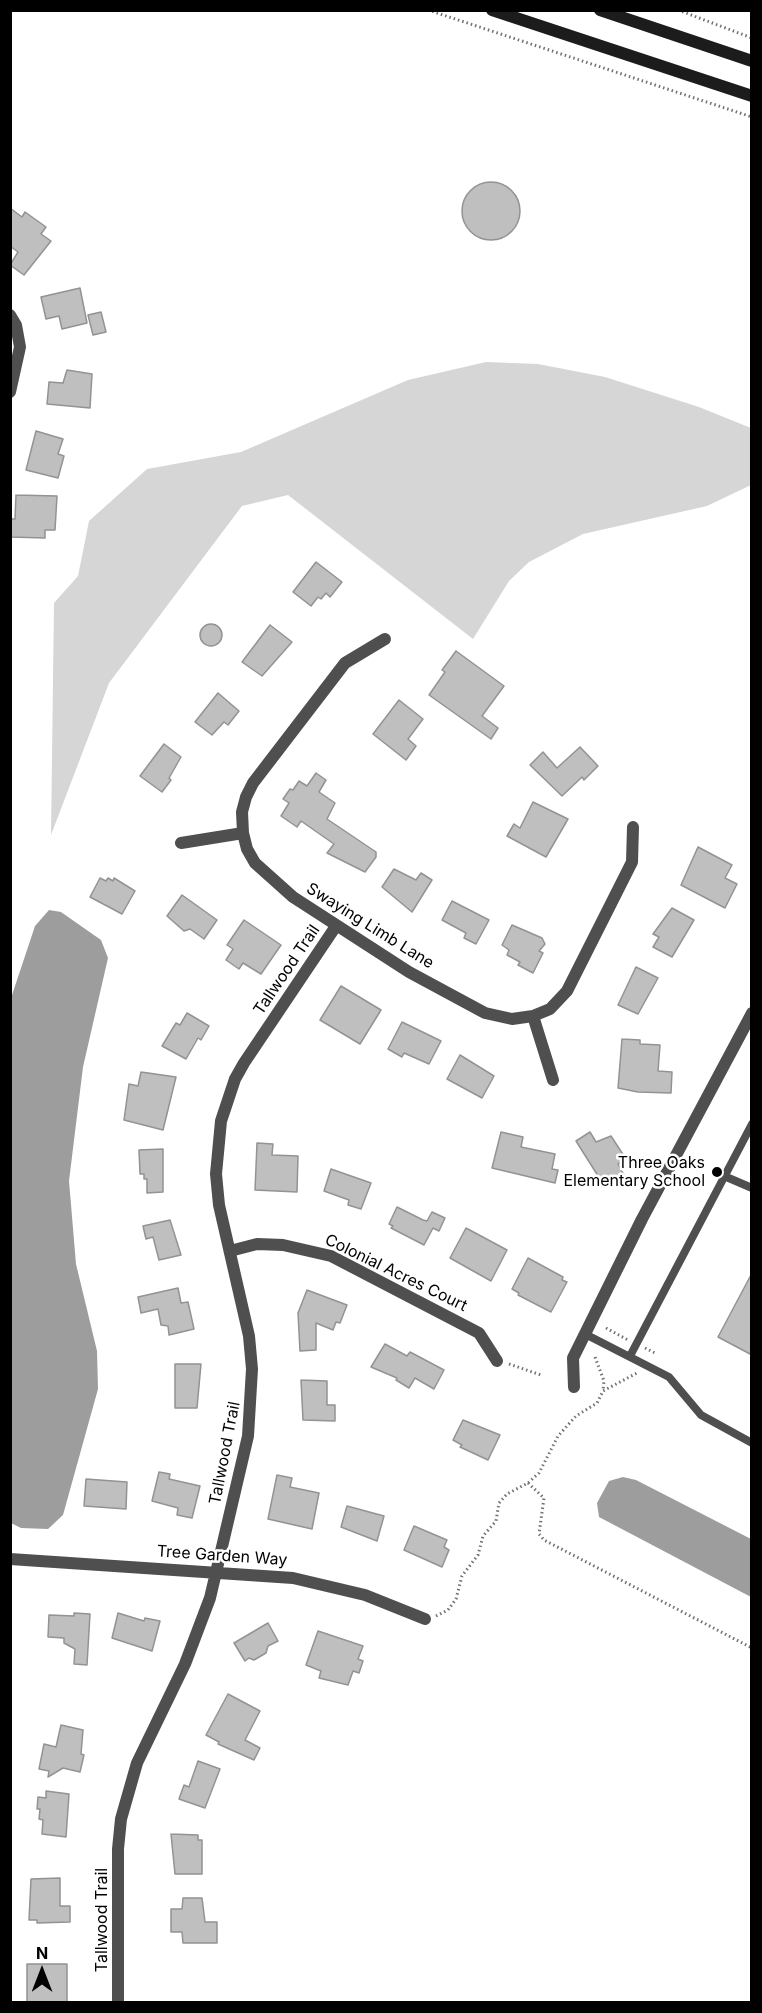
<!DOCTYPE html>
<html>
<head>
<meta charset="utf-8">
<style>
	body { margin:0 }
	#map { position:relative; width:762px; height:2013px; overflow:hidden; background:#fff; font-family:Inter,sans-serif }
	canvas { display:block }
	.frame { position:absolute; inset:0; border:12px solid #000; pointer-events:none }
	.north { position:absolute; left:12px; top:1941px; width:60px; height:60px; -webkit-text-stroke:4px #fff; paint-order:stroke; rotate:0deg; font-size:16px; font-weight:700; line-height:24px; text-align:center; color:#000 }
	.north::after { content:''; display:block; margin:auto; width:21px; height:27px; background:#000; clip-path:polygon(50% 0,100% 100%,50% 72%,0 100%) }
</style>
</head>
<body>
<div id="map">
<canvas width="762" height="2013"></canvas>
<div class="frame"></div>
<div class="north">N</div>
</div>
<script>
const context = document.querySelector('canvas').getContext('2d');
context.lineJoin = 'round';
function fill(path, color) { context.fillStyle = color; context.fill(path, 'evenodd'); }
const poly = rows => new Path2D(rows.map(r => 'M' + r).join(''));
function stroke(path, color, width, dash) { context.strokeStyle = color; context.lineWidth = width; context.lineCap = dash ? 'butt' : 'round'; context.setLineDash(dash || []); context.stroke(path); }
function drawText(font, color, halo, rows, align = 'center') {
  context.font = font + ' Inter,sans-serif'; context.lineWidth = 5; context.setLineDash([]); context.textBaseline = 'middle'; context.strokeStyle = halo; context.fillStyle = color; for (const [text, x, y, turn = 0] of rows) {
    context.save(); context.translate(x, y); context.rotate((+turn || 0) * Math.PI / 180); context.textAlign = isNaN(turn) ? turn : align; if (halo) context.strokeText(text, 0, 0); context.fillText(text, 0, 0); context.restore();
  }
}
fill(poly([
	[486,362,538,364,605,377,699,407,751,428,751,485,707,506,583,534,529,562,509,581,473,639,288,495,242,506,109,683,51,835,54,603,78,576,89,521,147,469,241,452,408,380]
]), '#d6d6d6');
fill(poly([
	[49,910,61,912,101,940,108,958,83,1067,69,1181,76,1264,97,1351,98,1389,63,1515,48,1529,21,1528,11,1523,10,1001,35,926],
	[623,1477,636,1480,751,1539,751,1597,599,1517,597,1503,609,1481]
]), '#9d9d9d');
const building = poly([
	'462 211a29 29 0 1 1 58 0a29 29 0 1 1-58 0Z',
	[10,208,22,217,25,212,46,227,41,234,51,241,24,275,10,265,18,252,10,246,10,208],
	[80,288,87,323,62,329,59,316,46,319,41,297,80,288],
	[101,312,106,332,93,335,88,315,101,312],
	[67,370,92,374,90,408,47,404,49,382,63,383,67,370],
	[36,431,63,439,58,454,64,456,58,478,26,470,36,431],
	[16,495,57,496,55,530,45,530,45,538,10,537,10,519,15,519,16,495],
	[316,562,342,582,330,597,326,593,321,599,318,597,311,606,293,592,316,562],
	'200 635a11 11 0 1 1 22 0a11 11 0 1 1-22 0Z',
	[270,625,292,642,262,676,242,662,270,625],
	[456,651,504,686,482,716,498,728,491,739,429,695,445,672,442,670,456,651],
	[218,693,239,711,228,725,224,722,212,735,195,722,218,693],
	[399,700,423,719,408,739,416,746,406,760,373,734,399,700],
	[164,744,181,757,169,778,171,780,162,792,140,776,164,744],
	[580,747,598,766,584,780,582,777,562,796,530,765,543,752,557,768,580,747],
	[316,773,326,780,319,792,335,803,327,819,376,852,376,857,365,872,327,853,334,844,301,821,297,827,281,816,289,803,283,799,290,789,293,790,299,781,307,786,316,773],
	[533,802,568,819,546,857,507,836,514,824,520,828,533,802],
	[698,847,732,865,725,878,737,884,725,908,681,885,698,847],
	[394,869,416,880,421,873,432,880,412,912,382,887,394,869],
	[100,878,106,881,108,878,113,881,114,878,135,891,122,914,90,897,100,878],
	[182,895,217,920,204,939,190,929,184,931,167,916,182,895],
	[452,901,489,920,476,944,464,938,466,933,442,920,452,901],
	[672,908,694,920,672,957,653,947,659,937,653,934,672,908],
	[244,920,281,945,261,974,243,963,239,969,226,960,233,949,227,945,244,920],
	[512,925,542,938,545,944,539,951,543,953,533,973,518,965,520,962,507,955,509,950,502,945,512,925],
	[636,967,658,978,638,1014,618,1005,636,967],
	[341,986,381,1010,360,1044,320,1020,341,986],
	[187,1013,209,1026,201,1040,198,1038,186,1059,162,1046,176,1023,180,1025,187,1013],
	[402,1022,441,1041,429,1064,404,1053,402,1057,388,1049,402,1022],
	[622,1039,640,1040,640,1044,660,1045,658,1071,672,1072,671,1093,638,1092,618,1088,622,1039],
	[460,1055,494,1076,482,1098,447,1079,460,1055],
	[141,1072,176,1077,163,1130,124,1120,129,1084,138,1086,141,1072],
	[501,1132,523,1137,521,1147,555,1154,552,1169,558,1170,555,1183,492,1168,501,1132],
	[590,1132,596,1142,611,1136,626,1159,618,1164,624,1175,605,1187,576,1141,590,1132],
	[257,1143,273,1144,272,1155,298,1156,297,1192,255,1190,257,1143],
	[163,1149,163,1192,147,1193,147,1179,144,1179,144,1174,140,1174,139,1150,163,1149],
	[331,1169,371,1183,361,1209,348,1205,349,1200,324,1191,331,1169],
	[397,1207,423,1220,427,1221,432,1212,445,1218,439,1231,433,1228,424,1245,391,1228,393,1226,389,1224,397,1207],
	[170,1220,181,1255,159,1260,153,1237,146,1239,143,1226,170,1220],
	[466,1228,507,1250,491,1281,450,1258,466,1228],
	[528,1258,563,1277,562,1280,567,1282,551,1312,518,1295,519,1293,512,1289,528,1258],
	[752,1273,752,1355,718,1337,752,1273],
	[178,1288,181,1303,188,1302,194,1329,169,1335,168,1326,161,1325,158,1309,141,1313,138,1297,178,1288],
	[307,1290,347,1305,340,1323,336,1322,333,1330,316,1323,316,1350,300,1351,298,1313,307,1290],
	[385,1344,407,1356,410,1352,444,1370,434,1389,415,1378,409,1388,396,1380,397,1378,371,1367,385,1344],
	[175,1364,201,1364,197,1408,175,1408,175,1364],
	[301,1380,327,1381,327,1405,335,1405,335,1421,303,1420,301,1380],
	[463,1420,500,1435,488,1460,460,1447,462,1445,453,1440,463,1420],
	[159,1472,170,1474,169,1479,200,1486,192,1518,177,1515,178,1508,152,1501,159,1472],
	[277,1475,292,1478,290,1487,319,1493,312,1529,268,1519,277,1475],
	[86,1479,127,1482,126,1509,84,1506,86,1479],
	[347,1506,384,1516,377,1541,341,1527,347,1506],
	[414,1526,447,1540,444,1547,449,1550,442,1567,404,1550,414,1526],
	[74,1613,90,1614,87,1665,74,1664,75,1649,64,1643,64,1638,48,1637,49,1615,74,1616,74,1613],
	[118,1613,144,1621,145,1618,160,1621,152,1651,112,1638,118,1613],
	[268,1623,278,1641,268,1646,266,1653,254,1660,249,1658,245,1661,234,1643,268,1623],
	[318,1631,363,1646,358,1659,363,1661,359,1673,353,1671,348,1685,319,1678,321,1671,306,1665,318,1631],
	[228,1694,260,1711,245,1740,260,1748,254,1760,218,1744,219,1742,206,1735,228,1694],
	[61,1725,83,1730,81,1754,84,1755,80,1772,63,1768,48,1777,49,1771,39,1769,44,1744,56,1747,61,1725],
	[198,1761,220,1769,205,1808,179,1799,184,1785,189,1787,198,1761],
	[46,1791,69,1794,66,1837,42,1834,43,1820,39,1819,40,1809,37,1809,38,1797,46,1798,46,1791],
	[171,1834,198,1835,198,1840,202,1840,202,1874,175,1874,171,1834],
	[60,1878,60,1906,70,1906,70,1922,37,1923,37,1920,29,1920,31,1879,60,1878],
	[183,1898,202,1898,205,1922,217,1922,217,1943,183,1943,182,1932,171,1932,171,1909,182,1909,183,1898],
	[27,1964,67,1964,67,2002,27,2002,27,1964]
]);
fill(building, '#bfbfbf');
stroke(building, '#939393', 1.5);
stroke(poly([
	[428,10,752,117],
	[678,10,752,38],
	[606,1328,628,1340],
	[645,1348,655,1353],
	[595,1357,604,1381,603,1391,637,1373],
	[509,1364,541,1375],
	[528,1483,544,1498,539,1534,544,1540,752,1648],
	[436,1616,448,1610,456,1599,462,1576,478,1555,483,1536,496,1521,499,1503,507,1494,528,1483,539,1473,558,1436,576,1416,597,1403,603,1391]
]), '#717171', 3, [1.5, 3]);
stroke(poly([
	[724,1176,752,1188],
	[585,1334,669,1377,701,1415,752,1443],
	[630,1356,752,1124]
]), '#4f4f4f', 8);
stroke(poly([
	[10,315,16,325,20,347,10,392],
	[385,639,345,663,253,783,246,797,242,812,243,833,247,849,255,863,293,897,409,972,485,1013,512,1019,533,1016,550,1009,567,991,632,862,633,827],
	[181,843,243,833],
	[533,1016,553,1080],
	[230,1251,257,1244,283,1245,331,1256,479,1333,497,1361],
	[574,1387,573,1358,642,1219,752,1013],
	[10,1559,293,1578,365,1595,425,1619],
	[118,2002,118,1849,121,1819,137,1763,185,1664,210,1598,248,1436,252,1369,249,1336,219,1205,216,1174,221,1121,235,1079,244,1063,336,926]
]), '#4f4f4f', 12);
stroke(poly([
	[492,10,752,96],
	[600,10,752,61]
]), '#1c1c1c', 12);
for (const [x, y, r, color] of [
	[717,1172,6,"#000"]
]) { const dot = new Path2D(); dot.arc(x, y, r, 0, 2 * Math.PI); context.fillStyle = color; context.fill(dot); stroke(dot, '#fff', 2); }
drawText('16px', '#000', '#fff', [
	["Swaying Limb Lane",370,926,32],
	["Tallwood Trail",287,970,-56],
	["Colonial Acres Court",396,1273,26],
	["Tallwood Trail",225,1453,-79],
	["Tree Garden Way",222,1556,4],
	["Tallwood Trail",102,1920,-90]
]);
drawText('16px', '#000', '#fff', [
	["Three Oaks",705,1163],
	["Elementary School",705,1181]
], 'right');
</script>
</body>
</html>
